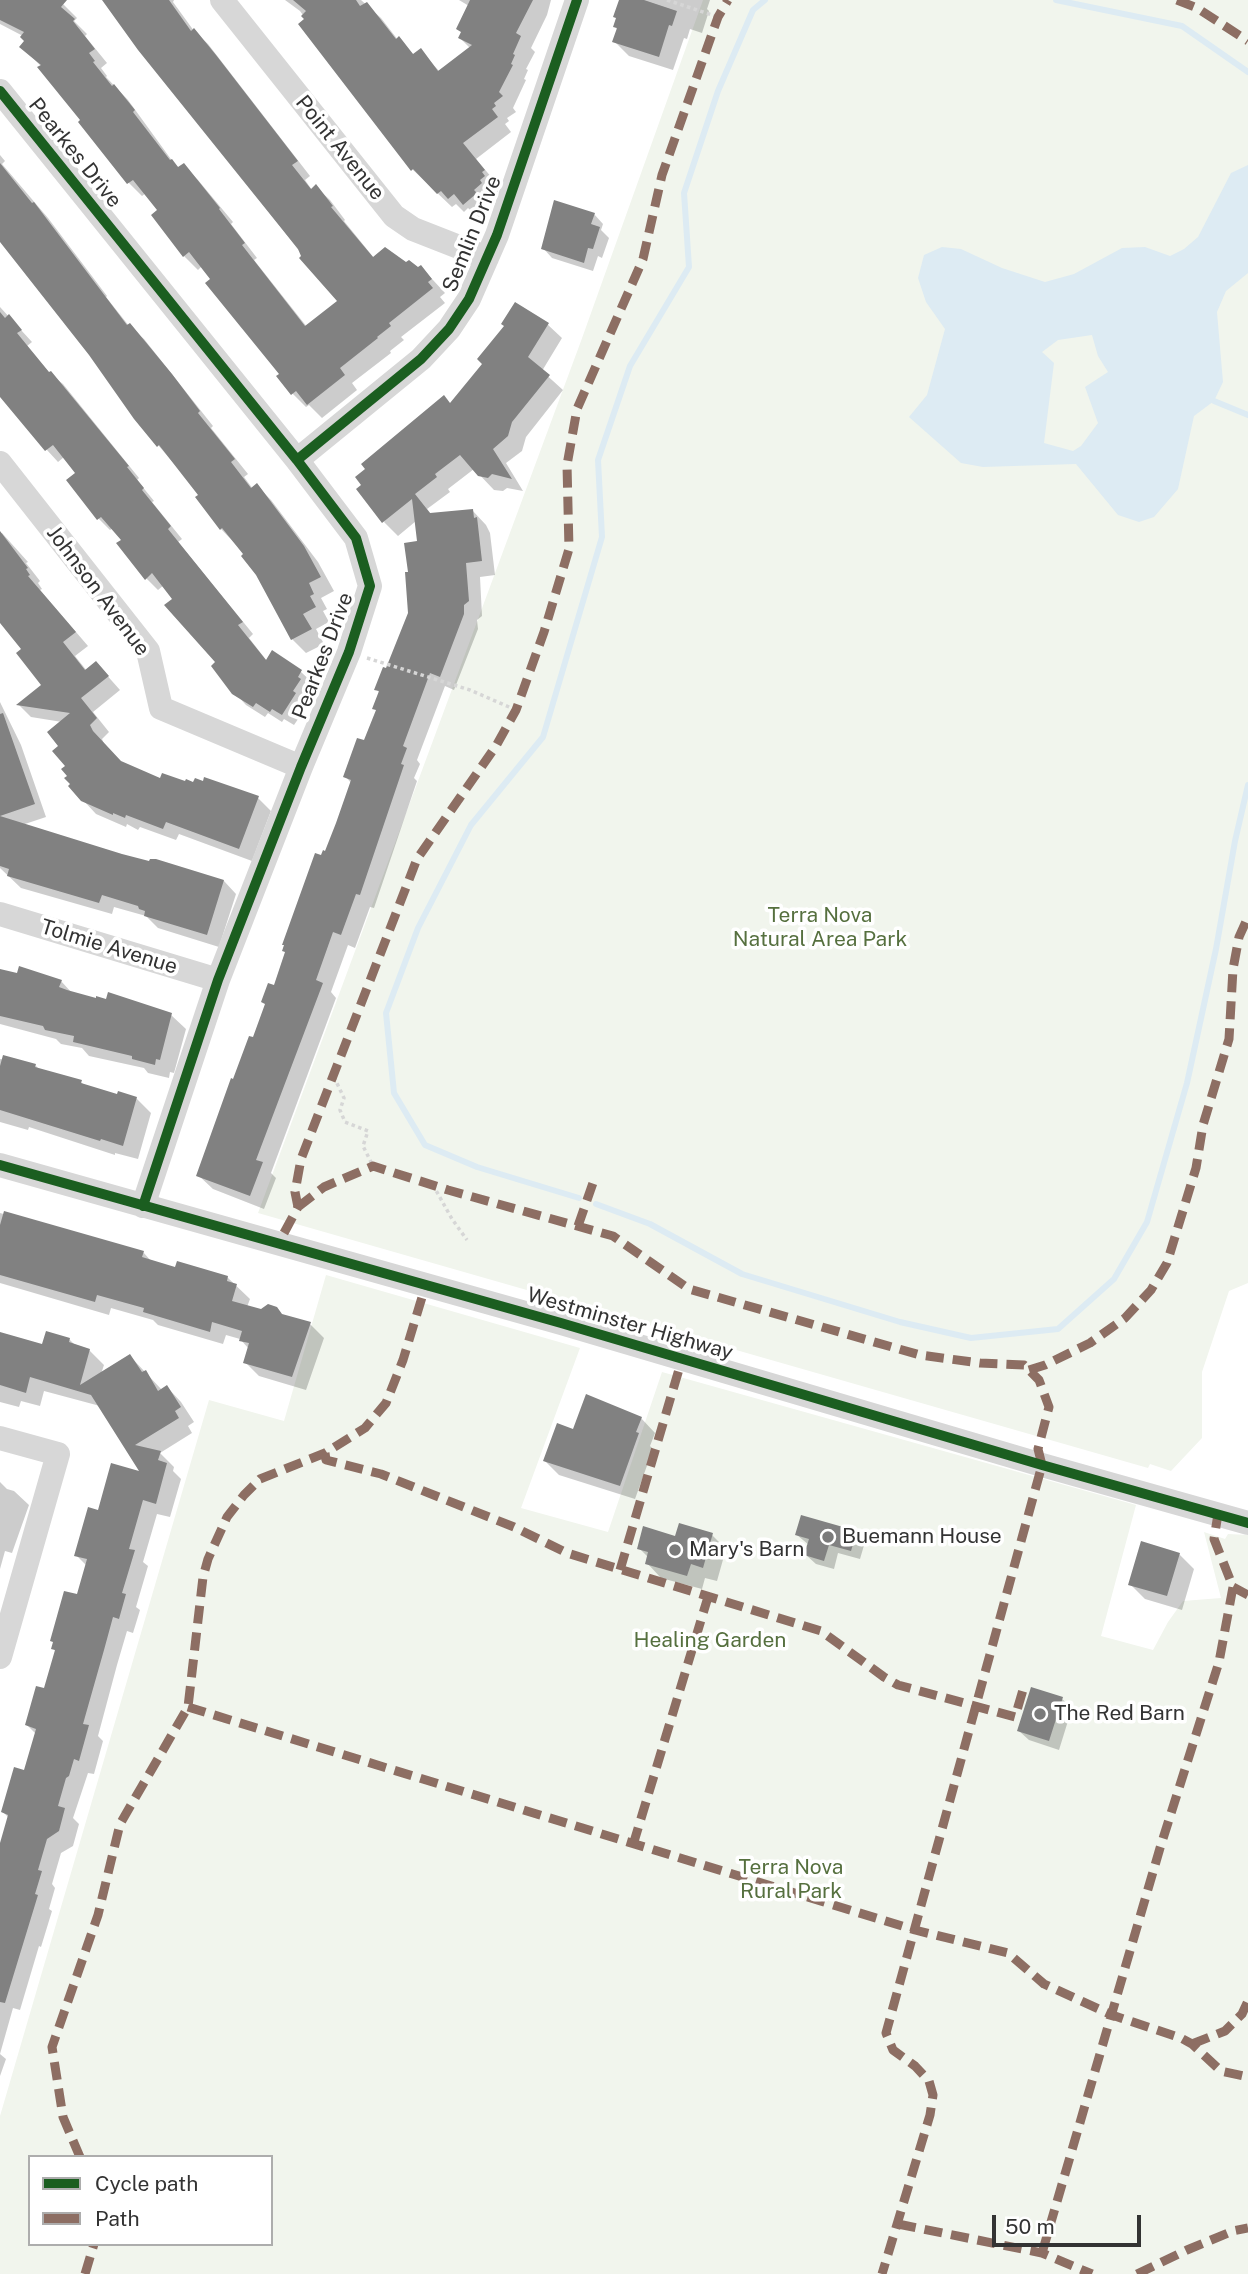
<!DOCTYPE html>
<html>
<head>
<meta charset="utf-8">
<style>
	body { margin:0 }
	#map { position:relative; width:1248px; height:2274px; overflow:hidden; background:#fff; font-family:"Public Sans",sans-serif }
	canvas { display:block }
	.legend { position:absolute; left:28px; top:2155px; width:245px; height:91px; box-sizing:border-box; background:#fff; border:2px solid #adadad; margin:0; padding:9px 12px; list-style:none; font-size:21px; color:#333 }
	.legend li { display:flex; align-items:center; gap:14px; height:35px }
	.legend b { width:35px; border:2px solid #adadad }
	.scale { position:absolute; left:992px; top:2215px; width:149px; height:32px; box-sizing:border-box; border:4px solid #333; border-top:0; padding-left:9px; font-size:21px; line-height:24px; white-space:nowrap; color:#333; -webkit-text-stroke:5px #fff; paint-order:stroke }
</style>
</head>
<body>
<div id="map">
<canvas width="1248" height="2274"></canvas>
<ul class="legend">
<li><b style="height:9px;background:#1b5e20"></b>Cycle path</li>
<li><b style="height:9px;background:#8d6e63"></b>Path</li>
</ul>
<div class="scale">50 m</div>
</div>
<script>
const context = document.querySelector('canvas').getContext('2d');
context.lineJoin = 'round';
function fill(path, color) { context.fillStyle = color; context.fill(path, 'evenodd'); }
const poly = rows => new Path2D(rows.map(r => 'M' + r).join(''));
function stroke(path, color, width, dash) { context.strokeStyle = color; context.lineWidth = width; context.lineCap = dash ? 'butt' : 'round'; context.setLineDash(dash || []); context.stroke(path); }
function drawText(font, color, halo, rows, align = 'center') {
  context.font = font + ' "Public Sans",sans-serif'; context.lineWidth = 7; context.setLineDash([]); context.textBaseline = 'middle'; context.strokeStyle = halo; context.fillStyle = color; for (const [text, x, y, turn = 0] of rows) {
    context.save(); context.translate(x, y); context.rotate((+turn || 0) * Math.PI / 180); context.textAlign = isNaN(turn) ? turn : align; if (halo) context.strokeText(text, 0, 0); context.fillText(text, 0, 0); context.restore();
  }
}
fill(poly([
	[703,0,1248,0,1248,1283,1229,1291,1202,1372,1202,1438,1171,1471,1150,1464,1148,1468,258,1213,581,341],
	[326,1275,580,1348,521,1508,608,1532,662,1372,1136,1505,1101,1636,1153,1650,1168,1622,1183,1601,1221,1598,1204,1532,1225,1539,1228,1534,1248,1535,1248,2274,0,2274,0,2116,209,1400,284,1421],
	[30,2157,271,2157,271,2244,30,2244]
]), '#f1f5ed');
fill(poly([
	[1248,165,1248,273,1226,291,1217,312,1223,382,1214,401,1194,416,1178,489,1154,517,1139,522,1118,515,1076,464,983,467,961,463,909,417,927,395,945,329,926,302,918,278,924,255,942,247,961,249,1002,268,1045,282,1074,274,1122,248,1145,247,1170,256,1184,249,1198,237,1231,173],
	[1092,335,1098,356,1108,372,1085,387,1098,423,1081,446,1073,451,1044,443,1054,363,1042,352,1058,340]
]), '#ddebf3');
fill(poly([
	[0,0,59,0,77,18,74,21,87,34,85,36,107,63,101,68,107,76,106,77,128,100,173,162,179,168,184,166,198,180,233,222,231,224,257,258,254,260,307,327,339,302,104,0,174,0,173,2,194,31,208,44,310,176,305,180,312,190,316,187,330,200,345,220,344,221,374,258,418,269,421,267,445,293,440,297,445,303,401,337,404,340,390,351,391,353,352,383,357,390,322,418,309,405,306,407,292,393,281,375,202,266,198,270,184,256,153,216,160,210,146,193,142,196,129,183,41,66,21,47,26,41,23,36,0,24],
	[285,0,361,0,381,18,398,40,414,55,420,50,440,72,470,48,460,38,469,6,459,0,551,0,547,15,531,48,535,52,526,69,528,70,524,79,526,80,513,108,516,112,507,118,509,121,505,124,511,132,476,159,498,185,495,187,498,191,493,196,495,199,487,205,490,209,479,218,468,208,464,212,456,204,452,207,412,169,300,11],
	[621,0,710,0,707,9,709,11,702,33,690,29,687,39,684,38,673,70,629,56,614,41,618,30,615,27],
	[0,155,5,161,2,164,48,218,107,296,106,297,129,326,144,339,213,426,211,428,248,474,244,477,253,489,257,486,271,500,318,562,334,591,321,598,327,609,323,611,329,622,316,629,324,644,306,653,292,639,245,554,221,529,197,498,201,495,158,445,91,354,0,239],
	[594,214,603,224,601,230,609,238,602,258,598,256,593,271,552,258,543,248],
	[0,307,32,342,27,346,50,374,63,384,139,478,137,480,154,501,152,502,182,539,178,542,253,634,249,638,267,661,272,653,301,672,313,683,309,689,312,692,304,703,307,706,294,725,284,719,282,722,268,713,265,717,246,705,234,692,218,662,175,599,164,585,158,590,146,578,123,540,113,528,110,530,99,519,69,481,78,473,64,457,58,462,47,450,0,392],
	[547,324,562,338,542,371,563,390,526,437,522,451,506,463,523,491,507,488,503,491,494,490,474,469,448,489,450,492,427,509,432,515,472,510,486,525,490,533,495,575,480,577,482,616,477,620,478,629,454,690,445,686,417,760,420,764,414,778,417,781,374,908,370,907,355,948,348,945,331,992,336,998,271,1173,276,1178,264,1209,213,1189,198,1175,275,988,322,857,326,853,352,784,345,776,365,742,377,711,380,693,376,689,387,671,409,614,419,543,416,521,398,536,384,522,451,405],
	[2,533,28,562,26,563,40,581,38,583,42,589,40,590,88,646,75,656,87,671,96,663,120,690,93,712,109,732,102,739,105,746,121,764,161,780,258,798,271,811,252,861,179,834,176,840,140,827,138,830,127,824,126,827,96,814,83,800,69,776,61,746,62,722,31,717,19,705,43,685,28,654,0,619,0,535],
	[0,702,21,745,46,817,22,825,122,855,224,881,236,894,219,947,158,928,146,916,114,907,112,914,21,888,0,868],
	[0,971,61,981,72,993,97,1000,171,1015,186,1029,174,1073,170,1072,169,1078,148,1073,144,1068,89,1056,82,1048,61,1044,56,1039,0,1024],
	[0,1059,35,1065,41,1071,81,1082,86,1087,119,1096,136,1098,151,1113,138,1159,115,1153,115,1155,29,1127,28,1130,0,1122],
	[0,1213,143,1252,152,1262,176,1269,227,1277,250,1299,247,1307,310,1324,324,1338,306,1390,259,1376,245,1362,249,1349,240,1339,226,1335,223,1344,158,1325,153,1320,111,1308,109,1315,0,1283],
	[69,1339,76,1346,89,1350,104,1365,101,1374,130,1356,162,1390,167,1387,181,1402,194,1422,188,1426,192,1433,160,1453,174,1467,173,1471,181,1479,170,1517,157,1514,143,1562,148,1566,136,1607,140,1610,133,1633,127,1631,117,1665,98,1736,103,1741,94,1774,88,1773,73,1818,79,1824,73,1846,61,1853,52,1884,55,1888,49,1909,52,1911,41,1947,39,1946,20,2010,13,2008,0,2054,6,2059,0,2076,0,1849,9,1818,3,1812,25,1772,36,1734,27,1725,45,1690,56,1652,53,1648,78,1596,87,1566,76,1555,99,1512,143,1474,100,1406,44,1391,40,1406,21,1401,19,1407,0,1402,0,1341,44,1346],
	[641,1418,655,1433,650,1446,653,1449,635,1499,559,1475,545,1461,574,1431],
	[0,1482,7,1489,14,1491,29,1505,12,1553,5,1551,0,1569],
	[856,1533,865,1542,860,1559,838,1553,834,1569,816,1564,806,1555,809,1545,797,1535],
	[712,1535,726,1549,717,1581,705,1578,702,1589,661,1578,647,1563,648,1557,639,1548,676,1538],
	[1179,1554,1194,1569,1182,1610,1145,1599,1130,1584],
	[1032,1689,1062,1699,1072,1708,1059,1750,1029,1740,1019,1731]
]), '#0003');
stroke(poly([
	[1056,0,1182,26,1248,72],
	[1214,401,1248,415],
	[579,1198,477,1167,425,1145,394,1093,386,1013,418,928,471,825,543,737,602,537,598,460,630,366,689,267,684,193,718,91,753,10,765,0],
	[596,1204,650,1224,742,1274,900,1322,971,1338,1058,1329,1114,1279,1147,1222,1187,1083,1216,949,1235,841,1248,785]
]), '#ddebf3', 6);
fill(poly([
	[0,0,67,0,61,7,75,19,73,21,95,49,89,53,95,61,93,62,112,86,114,84,135,110,133,112,170,160,172,159,178,167,184,163,220,208,219,209,245,243,242,245,305,326,337,301,299,258,301,256,298,249,138,50,102,0,169,0,191,31,194,28,216,55,298,161,292,165,311,189,316,184,333,206,331,207,373,257,385,247,406,262,409,260,418,267,421,265,432,279,428,282,433,288,389,323,391,326,377,337,378,338,340,368,345,375,307,405,296,391,291,395,276,376,279,374,205,283,210,279,189,252,183,257,151,215,157,210,133,180,127,184,78,122,80,120,37,67,41,65,19,47,24,41,20,37,24,32,0,20],
	[293,0,356,0,360,6,367,2,396,39,399,36,413,54,421,48,438,71,472,45,458,38,461,32,456,29,470,0,533,0,516,33,521,36,513,54,515,55,511,64,513,65,499,92,503,96,494,103,496,106,492,109,498,117,463,143,485,170,482,172,485,176,480,180,482,183,474,190,477,193,463,205,454,194,448,199,441,191,437,194,413,169,411,171,298,24,304,19,301,16,306,11],
	[619,0,644,0,677,11,672,26,669,25,659,57,612,42,617,28,613,27,616,18,613,17],
	[0,163,32,203,34,202,127,325,130,323,172,374,200,411,198,413,235,459,231,462,251,488,257,483,304,546,321,577,309,583,314,594,310,596,316,607,303,614,312,629,291,640,256,575,241,556,243,554,222,528,220,530,195,497,198,495,159,445,157,447,134,419,89,355,0,242],
	[554,200,595,213,591,224,600,227,593,249,588,248,584,263,541,249],
	[515,302,549,323,528,357,550,375,512,422,508,436,493,449,512,479,492,474,488,478,478,476,460,455,435,474,437,477,415,494,430,513,473,509,474,518,477,517,482,561,466,563,469,601,464,605,464,614,440,677,430,673,403,746,407,748,401,764,404,765,360,895,356,894,341,935,333,932,316,980,323,983,256,1160,263,1162,250,1196,196,1176,231,1078,233,1079,249,1036,253,1037,265,1004,261,1002,268,983,274,985,285,952,282,951,284,945,282,945,315,853,321,855,323,850,325,851,336,823,351,780,343,777,357,738,364,740,376,710,372,709,379,691,374,690,383,667,386,668,408,613,405,572,408,572,404,543,417,541,412,499,382,523,356,489,361,485,355,477,365,469,361,464,444,395,450,403,482,364,477,359,504,326,501,324],
	[0,312,5,318,9,314,22,330,17,333,49,372,51,371,129,466,127,467,144,488,142,490,171,526,168,529,243,622,238,625,266,660,272,650,302,670,298,677,301,679,293,691,296,693,282,715,272,709,270,712,256,703,253,707,232,694,211,666,215,662,164,605,172,599,152,573,145,580,116,543,121,540,101,517,97,520,66,480,75,473,53,445,45,451,0,397],
	[0,531,28,568,26,569,30,575,28,576,76,632,63,642,85,670,96,661,109,676,81,698,97,718,90,725,93,731,121,761,160,778,162,773,185,781,186,779,193,782,195,778,203,781,204,777,259,796,239,849,166,822,163,829,126,815,125,818,113,813,113,815,81,801,68,786,70,784,64,778,67,776,61,769,65,766,52,751,58,746,47,732,70,713,16,705,41,685,16,653,21,649,0,623],
	[3,713,35,804,0,816,0,714],
	[0,816,122,854,149,861,150,859,156,859,224,880,207,935,144,916,145,911,139,909,138,906,102,895,99,903,7,876,9,869,0,866],
	[19,966,62,980,59,987,67,990,96,998,96,996,106,999,108,992,172,1013,160,1060,156,1059,155,1065,132,1059,132,1056,73,1042,74,1036,45,1030,43,1026,0,1016,0,969,17,973],
	[3,1055,36,1064,35,1067,82,1080,81,1083,117,1094,118,1091,137,1097,123,1146,101,1139,100,1141,0,1110,0,1066],
	[4,1211,144,1251,142,1257,175,1267,177,1261,228,1276,227,1281,237,1284,232,1301,261,1309,268,1304,277,1307,282,1314,311,1322,292,1377,243,1363,249,1343,239,1341,242,1331,212,1322,210,1332,143,1312,144,1308,97,1295,95,1302,0,1275,0,1225],
	[46,1331,70,1338,69,1342,90,1349,80,1385,130,1354,142,1372,146,1370,158,1391,167,1385,181,1407,175,1411,179,1418,135,1445,161,1451,158,1460,167,1463,156,1504,143,1500,129,1549,135,1550,122,1593,126,1594,119,1619,113,1617,104,1650,83,1724,89,1725,79,1761,74,1759,69,1776,66,1778,58,1806,65,1808,59,1831,47,1839,38,1870,42,1871,35,1894,38,1895,5,2003,0,2002,0,1843,8,1815,1,1812,14,1767,24,1770,36,1729,25,1725,36,1686,44,1688,55,1650,51,1649,53,1642,50,1641,64,1591,77,1594,87,1559,74,1556,88,1507,98,1510,111,1463,139,1471,91,1395,30,1377,26,1393,0,1385,0,1332,42,1344],
	[586,1394,642,1417,636,1432,639,1433,620,1486,543,1461,557,1423,573,1429],
	[801,1515,857,1531,851,1551,829,1545,824,1561,804,1555,809,1539,795,1535],
	[679,1523,713,1533,703,1568,691,1564,687,1576,645,1564,648,1552,637,1549,643,1526,675,1536],
	[1141,1541,1180,1553,1167,1596,1128,1585],
	[1031,1687,1063,1697,1049,1741,1017,1731]
]), '#818181');
stroke(poly([
	[667,0,718,17],
	[367,658,470,690,516,710],
	[334,1077,344,1098,340,1110,345,1122,368,1131,363,1146,373,1166],
	[433,1185,452,1219,467,1240]
]), '#d6d6d6', 3.5, [3.5, 3.5]);
stroke(poly([
	[222,0,394,216,413,229,487,258],
	[0,91,297,460,356,538,370,586,349,652,301,767,218,980,143,1206],
	[297,460,421,359,449,329,469,299,497,235,577,0],
	[0,463,148,651,161,708,301,767],
	[0,914,218,980],
	[0,1165,561,1323,1042,1465,1248,1523],
	[0,1438,58,1454,0,1657]
]), '#d7d7d7', 24);
stroke(poly([
	[1177,0,1197,8,1248,41],
	[298,1207,324,1187,373,1166,448,1190,613,1236,689,1289,920,1355,980,1363,1024,1365,1039,1380,1049,1407,1038,1449,1042,1465,886,2033,893,2050,915,2066,929,2081,933,2095,930,2115,882,2274],
	[578,1226,594,1180],
	[284,1233,298,1207,295,1192,301,1159,417,859,496,746,516,710,544,632,569,549,567,465,577,409,643,259,662,175,718,17,728,0],
	[1029,1370,1045,1365,1090,1343,1125,1318,1151,1290,1167,1263,1196,1168,1203,1125,1229,1039,1233,969,1239,937,1248,917],
	[325,1453,326,1460,381,1474,514,1527,567,1553,821,1631,884,1677,898,1685,1015,1717,1025,1683],
	[620,1570,682,1359],
	[1233,1587,1248,1595],
	[188,1707,915,1930,1008,1953,1044,1984,1112,2015,1181,2038,1192,2044,1221,2071,1248,2077],
	[633,1845,708,1597],
	[1192,2044,1225,2031,1242,2014,1248,2001],
	[80,2157,63,2117,52,2047,98,1915,120,1824,188,1707,203,1577,208,1559,227,1517,244,1495,260,1479,325,1453,365,1428,386,1403,403,1360,426,1284],
	[898,2224,1042,2253,1092,2274],
	[1042,2253,1160,1848,1219,1662,1233,1587,1214,1539,1218,1514],
	[85,2274,94,2244],
	[1137,2274,1187,2250,1233,2231,1248,2228]
]), '#8d6e63', 9, [18, 9]);
stroke(poly([
	[0,91,297,460,356,538,370,586,349,652,301,767,218,980,143,1206],
	[297,460,421,359,449,329,469,299,497,235,577,0],
	[0,1165,561,1323,1042,1465,1248,1523]
]), '#1b5e20', 10);
for (const [x, y, r, color] of [
	[828,1537,7,"#7a7a7a"],
	[675,1550,7,"#7a7a7a"],
	[1040,1714,7,"#7a7a7a"]
]) { const dot = new Path2D(); dot.arc(x, y, r, 0, 2 * Math.PI); context.fillStyle = color; context.fill(dot); stroke(dot, '#fff', 2.5); }
drawText('21px', '#333', '#fff', [
	["Point Avenue",340,148,51],
	["Pearkes Drive",75,153,51],
	["Semlin Drive",472,234,-68],
	["Johnson Avenue",98,591,53],
	["Pearkes Drive",323,656,-69],
	["Tolmie Avenue",109,947,17],
	["Westminster Highway",630,1324,16]
]);
drawText('21px', '#56703f', '#fff', [
	["Terra Nova",820,916],
	["Natural Area Park",820,940],
	["Healing Garden",710,1641],
	["Terra Nova",791,1868],
	["Rural Park",791,1892]
]);
drawText('21px', '#333', '#fff', [
	["Buemann House",842,1537],
	["Mary's Barn",689,1550],
	["The Red Barn",1054,1714]
], 'left');
</script>
</body>
</html>
